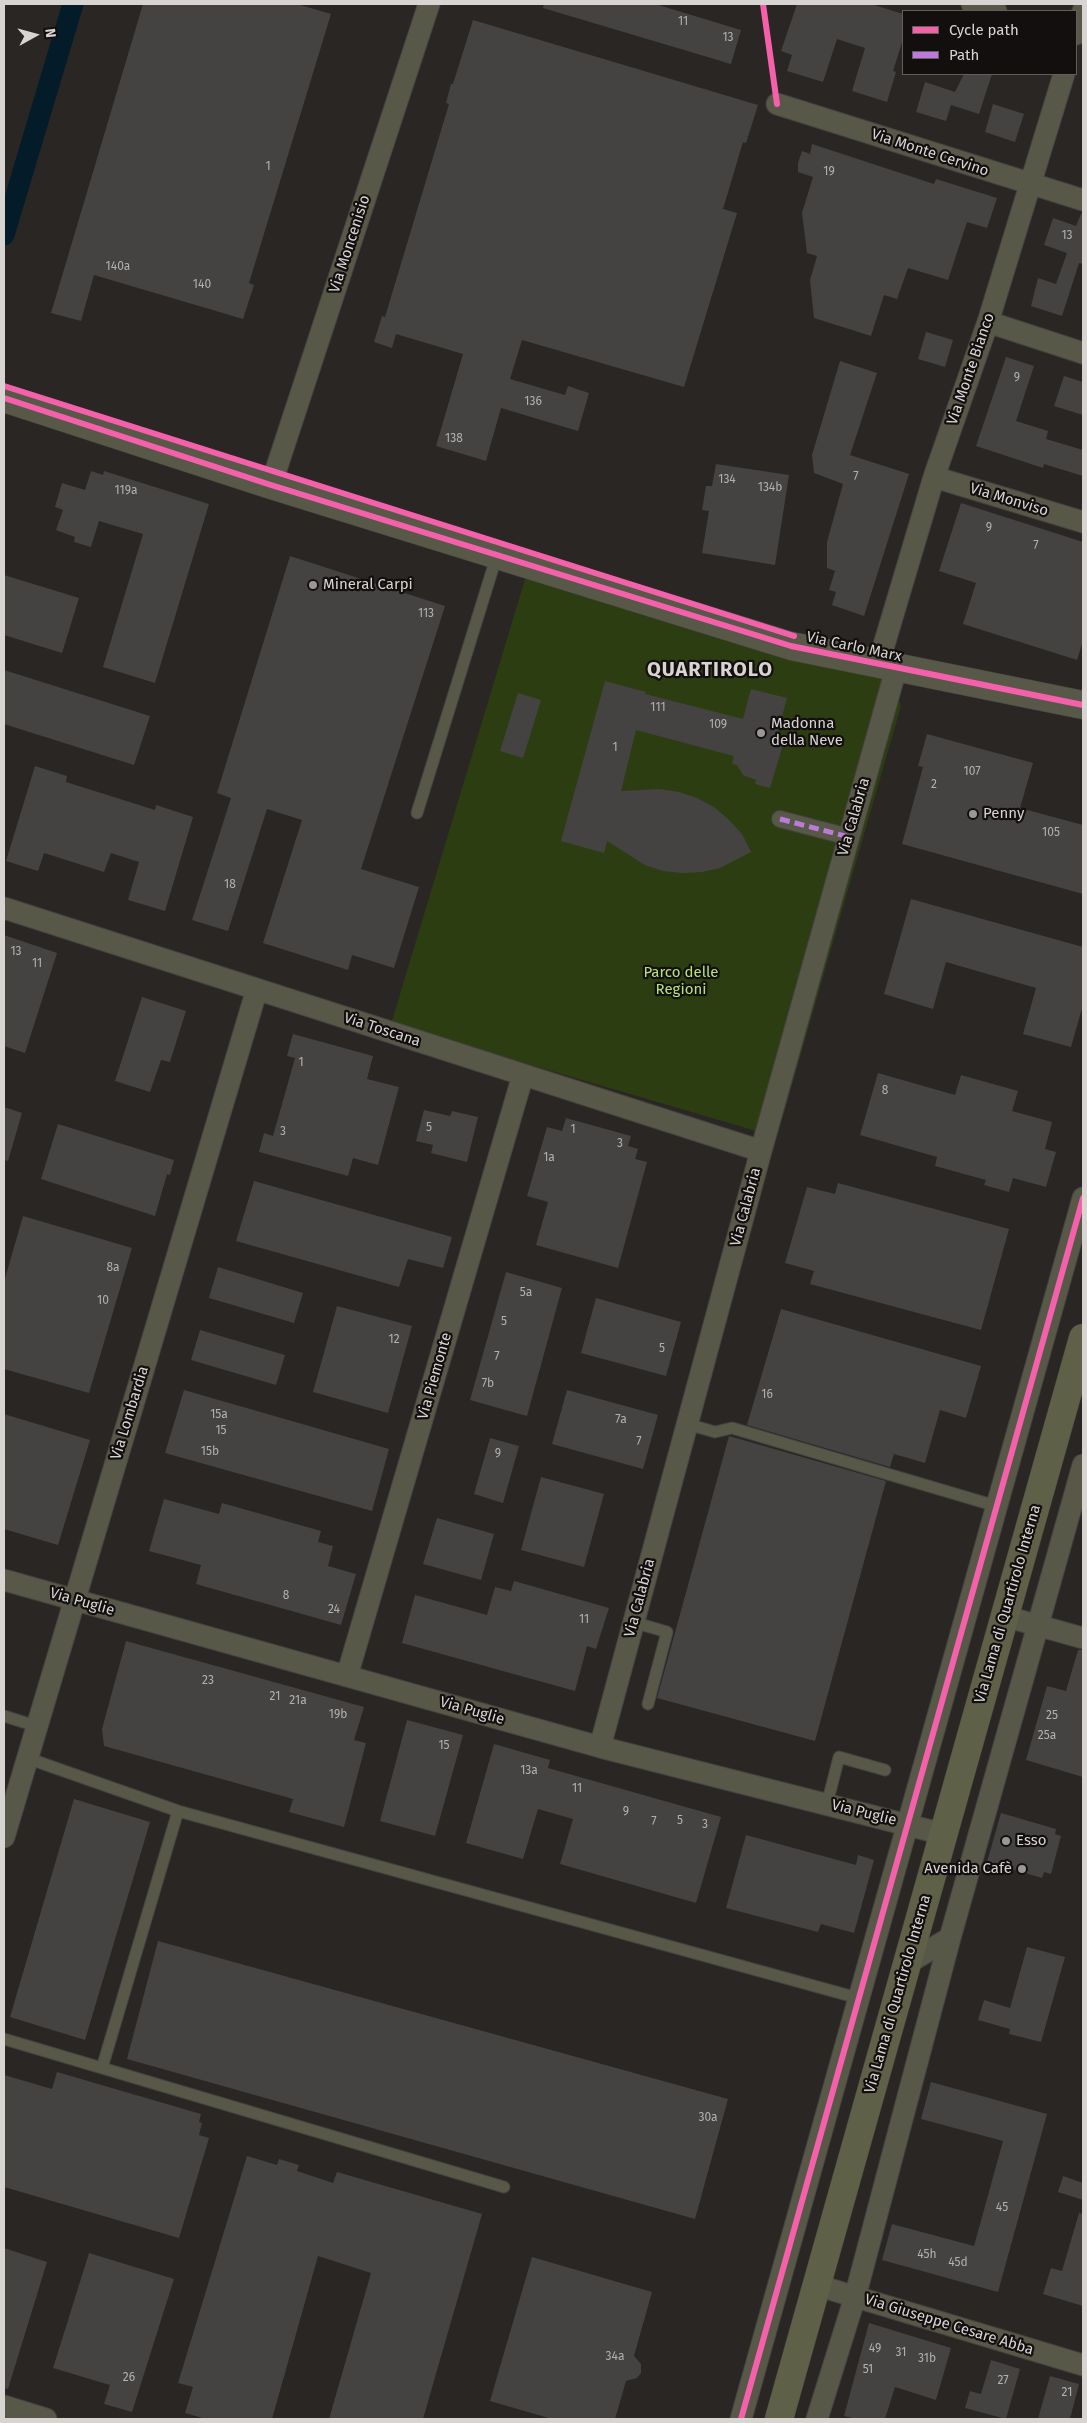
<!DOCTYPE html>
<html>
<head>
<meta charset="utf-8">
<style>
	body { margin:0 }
	#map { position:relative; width:1087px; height:2423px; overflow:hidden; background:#292624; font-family:"Fira Sans",sans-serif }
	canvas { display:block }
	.frame { position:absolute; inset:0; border:5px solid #d8d4d2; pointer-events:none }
	.legend { position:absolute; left:902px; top:10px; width:175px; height:65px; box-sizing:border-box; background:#120f0e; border:1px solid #615e5c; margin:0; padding:6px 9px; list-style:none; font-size:15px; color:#d8d4d2 }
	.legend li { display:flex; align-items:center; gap:10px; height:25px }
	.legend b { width:25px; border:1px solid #615e5c }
	.north { position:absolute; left:10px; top:10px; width:50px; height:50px; -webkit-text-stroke:4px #120f0e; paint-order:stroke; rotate:83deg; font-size:14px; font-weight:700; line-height:20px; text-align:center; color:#d8d4d2 }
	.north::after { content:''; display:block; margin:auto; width:18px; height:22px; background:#d8d4d2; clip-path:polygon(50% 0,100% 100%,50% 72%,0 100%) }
</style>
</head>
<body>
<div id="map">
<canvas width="1087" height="2423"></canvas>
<div class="frame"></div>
<ul class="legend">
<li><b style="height:6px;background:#f560ab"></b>Cycle path</li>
<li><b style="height:6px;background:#bd7bd9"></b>Path</li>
</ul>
<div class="north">N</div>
</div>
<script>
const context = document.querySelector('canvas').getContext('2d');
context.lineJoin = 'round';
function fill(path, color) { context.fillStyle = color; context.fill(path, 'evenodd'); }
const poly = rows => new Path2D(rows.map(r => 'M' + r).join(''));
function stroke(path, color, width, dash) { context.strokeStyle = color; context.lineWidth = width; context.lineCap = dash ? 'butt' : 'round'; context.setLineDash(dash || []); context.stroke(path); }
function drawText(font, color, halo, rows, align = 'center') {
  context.font = font + ' "Fira Sans",sans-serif'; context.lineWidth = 4.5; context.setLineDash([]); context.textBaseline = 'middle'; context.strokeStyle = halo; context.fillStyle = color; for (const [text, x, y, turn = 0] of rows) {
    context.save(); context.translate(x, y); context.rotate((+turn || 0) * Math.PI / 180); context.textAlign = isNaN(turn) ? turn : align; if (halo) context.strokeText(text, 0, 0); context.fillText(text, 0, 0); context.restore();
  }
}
fill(poly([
	[532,556,884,660,901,706,777,1137,391,1024]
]), '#2d3d12');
stroke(poly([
	[4,235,73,4]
]), '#041c29', 21);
fill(poly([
	[143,4,297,4,331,14,249,283,254,285,243,319,94,275,81,321,51,313],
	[544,4,655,4,741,30,731,64,543,8],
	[797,4,871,4,903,14,903,39,893,71,896,72,887,102,852,91,865,48,837,39,823,82,787,71,792,55,781,51],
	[473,20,758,105,746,143,743,142,723,209,737,213,684,387,522,340,510,379,565,395,568,386,589,393,578,431,501,408,486,461,436,446,463,354,396,334,392,348,374,342,382,316,385,317,449,104,446,103,451,84,453,84],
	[964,74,992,74,979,114,951,105,946,121,916,112,925,82,955,92],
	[993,104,1024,114,1015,142,985,132],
	[812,144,934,184,936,179,997,198,987,228,967,222,948,280,908,268,897,299,884,295,871,336,814,318,810,280,817,256,807,253,802,213,813,177,798,172,798,163,802,151,810,154],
	[1081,214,1083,214,1083,264,1079,263,1062,316,1031,306,1038,278,1056,284,1067,253,1044,245,1053,218,1076,226],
	[926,332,953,340,945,367,918,359],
	[1006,357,1034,366,1016,421,1048,431,1046,439,1083,450,1083,476,1044,464,1043,468,976,446],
	[840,361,877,373,850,455,909,474,864,616,832,605,836,592,829,590,835,571,827,568,827,542,843,484,814,473,812,455],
	[1064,376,1083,382,1083,415,1054,406],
	[716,464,789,475,775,565,702,553,709,511,702,510,706,486,712,486],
	[91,471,103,475,104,471,209,504,155,683,103,667,143,534,99,521,91,547,74,542,75,537,56,530,63,510,55,507,62,483,85,490],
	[961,503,1083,542,1083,641,1077,660,963,624,976,583,939,571],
	[290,556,445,606,361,869,419,887,394,968,352,955,348,970,263,943,302,820,267,809,228,931,192,920,231,798,217,793],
	[4,575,79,598,62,653,4,635],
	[4,670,150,716,134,765,4,724],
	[605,681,646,692,645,694,743,719,751,689,787,698,776,739,784,741,770,788,755,784,756,780,743,775,737,765,732,764,734,756,636,730,621,791,660,789,679,792,697,798,714,807,729,820,742,834,751,852,720,868,702,872,682,873,663,871,645,865,607,841,604,853,561,841],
	[518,693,541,700,523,758,500,751],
	[927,734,1033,763,1020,808,1083,825,1083,894,902,844,923,767,918,766],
	[35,766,67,776,66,782,155,810,156,805,193,817,165,911,128,900,139,862,111,853,104,872,44,853,38,871,6,861],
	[911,899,1083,947,1083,1005,1071,1047,1023,1034,1036,988,946,962,933,1009,884,994],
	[4,935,57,953,25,1053,4,1046],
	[142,997,186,1011,170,1062,161,1060,150,1092,115,1081],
	[293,1034,373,1056,367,1079,399,1087,378,1165,353,1158,348,1176,259,1152,264,1133,273,1136,295,1058,287,1056],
	[878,1073,955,1095,961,1075,1018,1091,1012,1111,1052,1122,1045,1149,1056,1152,1046,1187,1013,1178,1009,1192,984,1185,986,1180,935,1166,937,1157,860,1135],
	[4,1107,22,1113,8,1161,4,1160],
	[424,1110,450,1116,452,1111,478,1117,467,1162,431,1153,433,1145,416,1141],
	[566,1118,631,1136,628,1146,638,1149,635,1159,647,1162,618,1268,536,1245,548,1202,527,1196,547,1127,562,1131],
	[58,1124,174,1160,170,1175,167,1174,155,1216,41,1179],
	[254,1181,452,1237,443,1268,408,1259,399,1287,236,1241],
	[838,1183,1009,1229,981,1330,810,1284,814,1271,785,1263,807,1187,835,1194],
	[23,1216,132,1248,89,1393,4,1369,4,1282],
	[218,1267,303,1293,294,1323,209,1298],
	[506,1272,562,1288,527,1416,470,1400],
	[596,1298,681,1322,666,1376,581,1353],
	[337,1306,412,1326,388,1413,313,1392],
	[781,1309,981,1366,966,1418,940,1410,925,1463,894,1454,890,1467,747,1425],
	[200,1330,285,1355,276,1385,191,1360],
	[184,1390,389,1449,372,1511,165,1453],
	[567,1390,658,1415,643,1469,552,1444],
	[4,1414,90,1440,58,1545,4,1529],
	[729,1436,886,1481,815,1741,657,1698],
	[490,1438,519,1446,503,1503,474,1494],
	[541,1477,604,1494,584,1567,521,1550],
	[164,1499,219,1514,222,1503,321,1531,318,1542,333,1546,328,1566,356,1574,341,1625,196,1584,201,1565,149,1551],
	[437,1518,494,1534,481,1580,423,1564],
	[514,1581,609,1608,596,1649,587,1646,575,1691,402,1643,415,1595,487,1615,495,1587,511,1591],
	[126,1641,364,1707,354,1740,366,1743,344,1827,289,1812,293,1799,104,1746,102,1729],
	[1078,1650,1083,1650,1083,1777,1026,1760,1047,1686,1066,1691],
	[407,1720,463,1735,435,1836,380,1821],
	[494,1744,550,1760,548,1768,721,1817,696,1903,560,1864,573,1819,538,1809,523,1859,466,1843],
	[74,1799,150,1822,85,2040,10,2017],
	[1001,1813,1056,1829,1055,1834,1061,1836,1051,1874,1044,1872,1042,1878,987,1862],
	[746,1835,856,1865,858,1855,874,1860,854,1933,821,1924,818,1932,726,1908],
	[158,1941,728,2099,695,2219,127,2059],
	[1027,1947,1065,1957,1041,2042,1009,2034,1010,2029,978,2020,984,2000,1010,2008],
	[57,2072,201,2114,199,2122,202,2123,199,2135,209,2138,179,2238,4,2187,4,2075,52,2089],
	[931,2082,1047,2114,998,2292,882,2260,892,2224,974,2246,1003,2141,921,2119],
	[247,2156,277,2165,279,2159,299,2165,297,2171,333,2183,337,2172,482,2214,423,2419,329,2419,371,2273,318,2256,272,2419,206,2419,185,2413,193,2387,178,2383],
	[1063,2176,1083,2183,1083,2200,1058,2192],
	[1079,2213,1083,2214,1083,2306,1043,2294,1051,2268,1062,2271],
	[4,2248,47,2262,8,2389,4,2388],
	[89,2253,174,2279,132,2412,104,2404,110,2385,53,2368],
	[532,2257,652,2292,634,2356,641,2364,641,2373,637,2378,626,2381,615,2419,552,2419,490,2401],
	[869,2323,951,2348,936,2400,895,2387,885,2419,855,2419,844,2416],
	[991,2360,1020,2369,1006,2419,965,2408,970,2391,981,2394],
	[1050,2376,1079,2384,1070,2419,1038,2419]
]), '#454341');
const service = poly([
	[417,813,497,555],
	[687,1424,715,1432,732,1428,996,1506],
	[633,1622,667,1632,648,1704],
	[4,1716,36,1726],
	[27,1758,178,1811,858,1998],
	[827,1804,839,1757,885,1770],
	[4,2039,504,2187],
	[102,2068,178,1811]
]);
const pedestrian = poly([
	[780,819,849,837]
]);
const minor = poly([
	[972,4,996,11],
	[1076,34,1083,11],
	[777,104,1083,200],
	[988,322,1083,353],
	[934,477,1083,522],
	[271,485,429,4],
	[878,665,934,477,988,322,1064,74],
	[4,908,761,1151],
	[4,1580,600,1747,943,1834],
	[1004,1616,1083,1638],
	[347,1676,523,1075],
	[600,1747,761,1151,896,669],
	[4,1837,257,989],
	[906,1964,950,1938],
	[816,2285,1083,2365],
	[4,2406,46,2419],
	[741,2419,1083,1198],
	[817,2419,855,2297,950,1938,1083,1465]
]);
const tertiary = poly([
	[4,398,271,485,791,646,1083,705]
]);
const primary = poly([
	[779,2419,1083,1338]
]);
stroke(service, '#444241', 13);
stroke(pedestrian, '#444241', 18);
stroke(minor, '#444241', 23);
stroke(tertiary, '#444241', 29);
stroke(primary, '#444241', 29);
stroke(service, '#575848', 11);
stroke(pedestrian, '#575848', 16);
stroke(minor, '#575848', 21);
stroke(tertiary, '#575848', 28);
stroke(primary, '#5e6147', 28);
stroke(poly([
	[780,819,849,837]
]), '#bd7bd9', 5, [10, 5]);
stroke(poly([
	[763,4,777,104],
	[4,386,794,636],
	[4,398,271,485,791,646,1083,705],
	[741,2419,1083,1198]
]), '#f560ab', 6);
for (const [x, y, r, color] of [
	[313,585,5,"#9b9795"],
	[761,733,5,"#9b9795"],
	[973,814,5,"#9b9795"],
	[1006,1841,5,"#9b9795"],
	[1022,1869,5,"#9b9795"]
]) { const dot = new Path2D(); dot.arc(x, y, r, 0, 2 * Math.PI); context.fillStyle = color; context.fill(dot); stroke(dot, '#120f0e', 2); }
drawText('12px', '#b3b0ae', null, [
	["11",683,22],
	["13",728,38],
	["1",268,167],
	["19",829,172],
	["13",1067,236],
	["140a",118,267],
	["140",202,285],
	["9",1017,378],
	["136",533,402],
	["138",454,439],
	["7",856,477],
	["134",727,480],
	["134b",770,488],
	["119a",126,491],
	["9",989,528],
	["7",1036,546],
	["113",426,614],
	["111",658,708],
	["109",718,725],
	["1",615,748],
	["107",972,772],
	["2",934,785],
	["105",1051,833],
	["18",230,885],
	["13",16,952],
	["11",37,964],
	["1",301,1063],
	["8",885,1091],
	["5",429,1128],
	["1",573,1130],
	["3",283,1132],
	["3",620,1144],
	["1a",549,1158],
	["8a",113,1268],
	["5a",526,1293],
	["10",103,1301],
	["5",504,1322],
	["12",394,1340],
	["5",662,1349],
	["7",497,1357],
	["7b",488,1384],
	["16",767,1395],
	["15a",219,1415],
	["7a",621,1420],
	["15",221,1431],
	["7",639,1442],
	["15b",210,1452],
	["9",498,1454],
	["8",286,1596],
	["24",334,1610],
	["11",584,1620],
	["23",208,1681],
	["21",275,1697],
	["21a",298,1701],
	["19b",338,1715],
	["25",1052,1716],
	["25a",1047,1736],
	["15",444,1746],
	["13a",529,1771],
	["11",577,1789],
	["9",626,1812],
	["5",680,1821],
	["7",654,1822],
	["3",705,1825],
	["30a",708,2118],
	["45",1002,2208],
	["45h",927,2255],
	["45d",958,2263],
	["49",875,2349],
	["31",901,2353],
	["34a",615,2357],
	["31b",927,2359],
	["51",868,2370],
	["26",129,2378],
	["27",1003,2381],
	["21",1067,2393]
]);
drawText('15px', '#d8d4d2', '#120f0e', [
	["Via Monte Cervino",930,153,18],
	["Via Moncenisio",350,244,-72],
	["Via Monte Bianco",971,369,-71],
	["Via Monviso",1009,500,17],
	["Via Carlo Marx",854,647,12],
	["Via Calabria",854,817,-74],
	["Via Toscana",382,1030,18],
	["Via Calabria",746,1207,-75],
	["Via Piemonte",435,1376,-74],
	["Via Lombardia",130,1413,-73],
	["Via Calabria",640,1598,-75],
	["Via Puglie",82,1602,16],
	["Via Lama di Quartirolo Interna",1008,1604,-74],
	["Via Puglie",472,1711,16],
	["Via Puglie",864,1813,14],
	["Via Lama di Quartirolo Interna",898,1994,-74],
	["Via Giuseppe Cesare Abba",949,2325,17]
]);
drawText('15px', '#d8d4d2', '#120f0e', [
	["Mineral Carpi",323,585],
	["Madonna",771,724],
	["della Neve",771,741],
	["Penny",983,814],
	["Esso",1016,1841],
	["Avenida Cafè",1012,1869,"right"]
], 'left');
drawText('15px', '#b5e374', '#120f0e', [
	["Parco delle",681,973],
	["Regioni",681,990]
]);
context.letterSpacing = '1px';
drawText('bold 20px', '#d8d4d2', '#120f0e', [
	["QUARTIROLO",710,670]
]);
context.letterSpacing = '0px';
</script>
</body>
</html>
